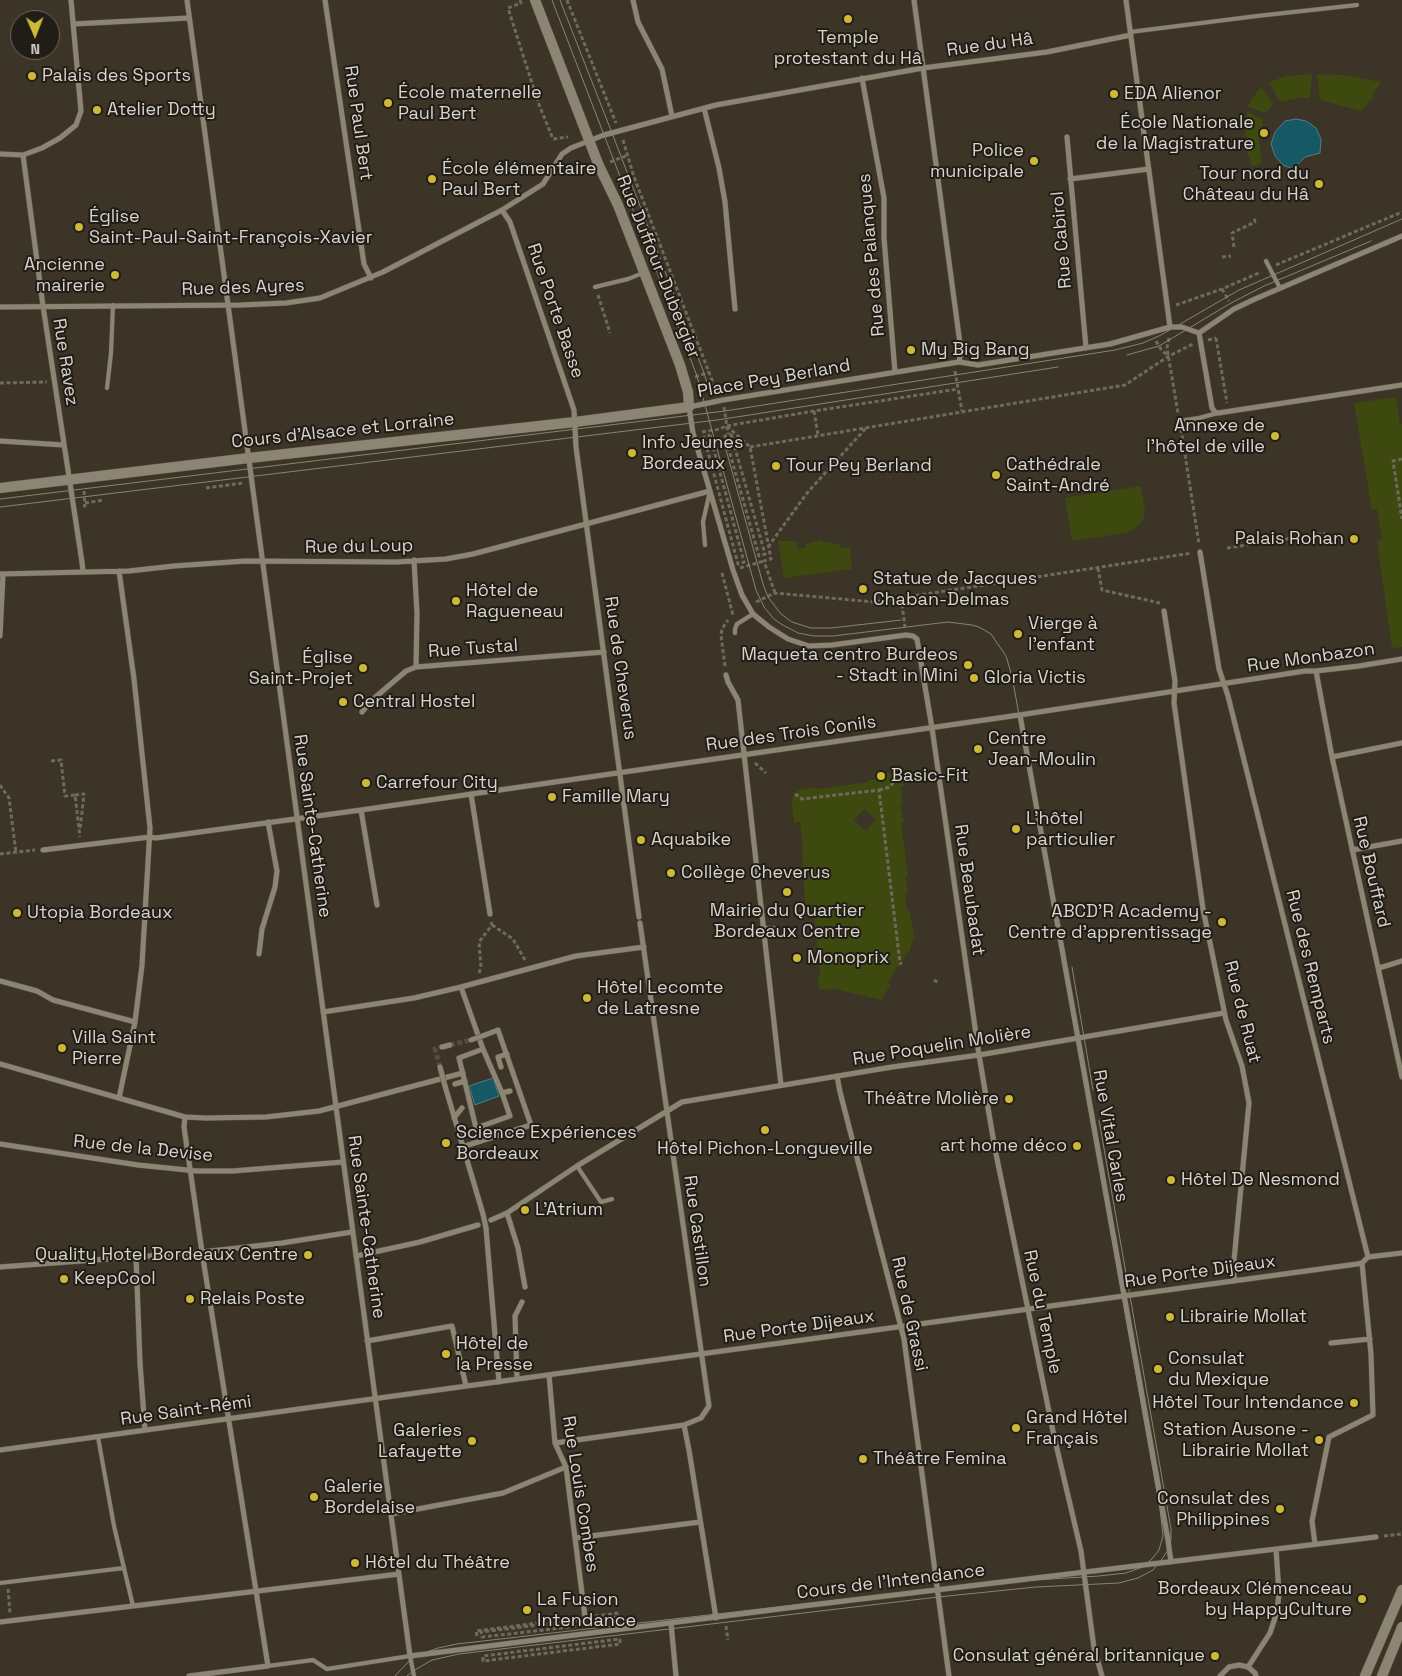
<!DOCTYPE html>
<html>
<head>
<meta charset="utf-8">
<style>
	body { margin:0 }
	#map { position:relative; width:1402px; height:1676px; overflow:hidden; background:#3c3426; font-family:"Space Grotesk",sans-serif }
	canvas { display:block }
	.north { position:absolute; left:10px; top:10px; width:50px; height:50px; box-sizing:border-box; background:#201c16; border:1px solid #6a665e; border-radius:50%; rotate:179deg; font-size:14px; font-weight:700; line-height:20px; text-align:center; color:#d8d4cb }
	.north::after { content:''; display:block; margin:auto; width:18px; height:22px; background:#ceb837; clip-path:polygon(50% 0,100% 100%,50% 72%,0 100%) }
</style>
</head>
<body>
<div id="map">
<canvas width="1402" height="1676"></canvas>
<div class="north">N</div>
</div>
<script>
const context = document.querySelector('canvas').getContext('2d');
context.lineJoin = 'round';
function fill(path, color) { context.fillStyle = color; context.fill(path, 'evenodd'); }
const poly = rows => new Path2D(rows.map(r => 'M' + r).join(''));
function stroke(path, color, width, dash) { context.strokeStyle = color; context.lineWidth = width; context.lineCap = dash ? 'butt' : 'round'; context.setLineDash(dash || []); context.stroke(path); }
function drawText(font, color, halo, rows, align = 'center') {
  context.font = font + ' "Space Grotesk",sans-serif'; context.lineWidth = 4; context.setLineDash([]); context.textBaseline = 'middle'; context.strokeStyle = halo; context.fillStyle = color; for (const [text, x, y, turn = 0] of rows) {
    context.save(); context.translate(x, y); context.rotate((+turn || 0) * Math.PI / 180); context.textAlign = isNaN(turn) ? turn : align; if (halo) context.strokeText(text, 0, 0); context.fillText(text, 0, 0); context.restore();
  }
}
fill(poly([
	[1312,74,1310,98,1299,98,1280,102,1269,82,1287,76],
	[1317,74,1344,75,1381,82,1372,96,1373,98,1361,111,1320,100],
	[1261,87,1274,104,1266,113,1248,107,1251,100],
	[1247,112,1263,119,1259,140,1262,162,1252,167,1247,151,1245,125],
	[1396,397,1400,424,1402,424,1402,647,1392,648,1377,541,1382,540,1377,509,1372,510,1354,403],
	[1141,486,1145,511,1143,520,1135,529,1126,533,1072,541,1065,498],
	[822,540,823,542,840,544,841,548,850,547,852,569,784,578,778,541,796,541,797,549,806,548,805,544],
	[886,773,889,773,904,784,904,786,900,788,903,805,900,806,904,822,901,823,908,875,905,876,908,892,905,894,907,911,910,911,914,937,909,953,907,952,900,967,897,967,888,982,891,984,881,1000,836,989,819,990,818,977,820,975,813,906,810,904,805,905,802,846,803,845,800,822,794,823,791,799,798,790,816,787,817,789,869,782,869,780,886,778],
	[864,809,876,819,866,831,854,821]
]), '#3e4910');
const water = poly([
	[1296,119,1306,121,1316,128,1321,139,1320,153,1305,157,1293,169,1283,165,1275,156,1271,144,1275,132,1285,121,1296,119],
	[493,1078,499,1096,475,1105,469,1086,493,1078]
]);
fill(water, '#175865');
stroke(water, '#517d84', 1);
stroke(poly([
	[450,1045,471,1040],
	[440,1067,435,1049,442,1047]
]), '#534c3f', 5, [5, 2.5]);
const lane = poly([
	[1130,32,1257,16,1357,5],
	[1266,261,1280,288],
	[595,287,628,279,643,273],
	[107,388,111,353,113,305],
	[1179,421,1199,418,1218,413],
	[705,545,703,522,710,491],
	[735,633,735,629,737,624,753,614],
	[764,928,774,928],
	[577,1166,601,1202,612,1199],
	[98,1437,114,1526,133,1606],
	[0,1583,124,1568],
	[268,1666,313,1660,327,1669,410,1656,414,1676]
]);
const street = poly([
	[187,0,410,1656,803,1606,1376,1537],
	[325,0,364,264,371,278],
	[633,0,638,22,662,69,672,116],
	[914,0,961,351,959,362],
	[1126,0,1170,327],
	[73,24,189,18],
	[862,78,884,198,884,238,895,372],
	[704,108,719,168,725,202,735,309],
	[1067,137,1086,348],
	[0,154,23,155,42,148,60,138,76,125,81,111,71,0],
	[23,155,43,306,82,562,83,572],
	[1070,179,1149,169],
	[502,210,510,222,574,410,576,447,639,917],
	[0,307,241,305,286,303,320,298,383,272,502,210,543,184,562,154,571,148,604,135,716,105,923,68,1047,52,1131,35],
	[1199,333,1212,408,1215,412,1218,413,1402,385],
	[1199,333,1234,309,1255,299,1402,236],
	[0,441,64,445],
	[1200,552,1219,669,1228,696,1368,1257],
	[414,560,417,613,416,667],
	[0,574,129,571,174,566,245,561,396,562,446,559,473,554,710,491],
	[1164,611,1175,681,1174,703,1203,909,1226,1020,1242,1066,1249,1103,1233,1271,1235,1281],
	[0,636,3,574],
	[1316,671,1332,757,1402,1077],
	[726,675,728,682,738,700,781,1085],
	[362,712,372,700,406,671,416,667,604,652],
	[1020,715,1168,1540,1171,1562],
	[1332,757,1402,743],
	[471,794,490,914],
	[361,810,377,905],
	[43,850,150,837,156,838,361,810,1026,714,1305,671,1316,671,1359,666,1402,659],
	[1352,850,1402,841],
	[259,954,262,929,275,887,277,871,268,822],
	[1379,968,1402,961],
	[0,981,37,991,53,1000,135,1022],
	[461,987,483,1049,502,1093,510,1116,476,1128,459,1058,483,1049],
	[323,1012,414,998,461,987,576,956,644,947],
	[442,1047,450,1045],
	[0,1064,185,1117,206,1118,266,1117,319,1111,463,1073],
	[501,1067,498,1057,507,1054],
	[837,1076,840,1092,904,1339,949,1676],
	[455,1084,465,1081],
	[445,1086,483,1214],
	[502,1093,510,1091],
	[119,1098,135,1022,142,965,150,828,134,679,119,571],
	[185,1117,184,1127,202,1252,268,1666,189,1676],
	[454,1118,462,1108],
	[0,1144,138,1165,197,1171,233,1171,343,1162],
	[462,1147,531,1125,498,1030,485,1035],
	[507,1213,518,1248,525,1287],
	[491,1220,507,1213,577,1166,682,1102,892,1067,979,1055,1224,1013],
	[486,1228,499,1382],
	[356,1256,420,1242,478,1225],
	[136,1257,140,1363,145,1430],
	[0,1267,202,1252,282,1243,352,1232],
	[367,1341,452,1326,466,1386],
	[1331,1343,1370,1339],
	[549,1375,555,1443,566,1467,585,1617],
	[517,1379,515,1316,522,1302],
	[684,1425,689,1450,716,1618],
	[555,1443,684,1425,701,1418,709,1406,640,923],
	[0,1450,1357,1264,1362,1263,1368,1257,1402,1253],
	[391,1514,503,1493,566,1467],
	[575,1538,700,1522],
	[1315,1544,1312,1521,1329,1437,1373,1415,1371,1354,1362,1263],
	[0,1622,399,1574],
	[671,1623,676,1676],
	[1248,1667,1270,1633,1277,1612,1279,1593,1276,1549],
	[1248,1667,1255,1673,1256,1676],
	[1102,1676,1094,1648,1081,1551,1054,1436,995,1149,979,1055,932,728,917,639,913,636,906,635,832,645,809,646,788,639,769,627,753,614,742,595,733,570,693,433,689,407,723,400,959,362,978,365,1110,344,1170,327,1182,327,1199,333],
	[1220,1676,1229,1667,1239,1665,1248,1667]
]);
const secondary = poly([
	[0,488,249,458,575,422,689,407,688,392,680,365,618,205,599,166,535,0],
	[1365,1676,1402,1590],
	[1382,1676,1402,1627]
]);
stroke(lane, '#565043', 5);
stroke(street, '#565043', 6);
stroke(secondary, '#565043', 11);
stroke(poly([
	[520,0,521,3,508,8,538,102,553,139,568,137],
	[567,0,616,123],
	[623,140,634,177,715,388,718,391],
	[610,162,628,155],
	[1234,247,1232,233,1255,222,1254,217],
	[1222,257,1231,256],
	[1276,265,1402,212],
	[1222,289,1229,301],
	[598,295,610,333],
	[1176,305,1222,289,1261,272],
	[1169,338,1167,348,1178,413],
	[1216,338,1227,403],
	[1208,340,1216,338],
	[1156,341,1162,351,1169,356],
	[955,371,962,411],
	[695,377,709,372],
	[0,383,47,382],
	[724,407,728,434],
	[814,411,818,435],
	[727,426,750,447,771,559,764,561,775,593],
	[1181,429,1199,544],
	[702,432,720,429,726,426,814,411,958,389],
	[731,434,765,554,759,556,725,436,731,434],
	[710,435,744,562,738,564,704,437,710,435],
	[750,447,1125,385,1169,356,1193,344],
	[1402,459,1393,461,1402,519],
	[206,488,243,483],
	[85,503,104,500],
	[83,506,85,506,84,490],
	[768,547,807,493,866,428],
	[1227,548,1325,533],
	[740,568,764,561,764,560],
	[1098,568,1102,590,1160,603],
	[722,573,733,615],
	[901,598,905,627],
	[756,602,775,593,874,602,1192,553],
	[725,666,721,636,722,629,728,620],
	[51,761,61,760,65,796,75,795,80,837],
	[755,763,766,773],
	[0,785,9,798,16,853],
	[879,790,890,787,896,778],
	[795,794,802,799,879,790,900,963,902,964],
	[75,795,84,794,80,830],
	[0,854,35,850],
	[492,925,513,939,525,960],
	[479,973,481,967,479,942,492,925,491,922],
	[934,980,939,983],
	[1384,1536,1402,1534],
	[8,1589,10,1613],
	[595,1616,619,1613,619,1618],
	[614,1616,615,1622,482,1637,482,1635,481,1632,614,1616],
	[726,1626,728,1640],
	[477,1636,476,1631,576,1618],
	[620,1639,620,1644,483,1661,483,1656,620,1639]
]), '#70695d', 3, [4, 2.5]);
stroke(lane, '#8d8574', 4);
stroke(street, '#8d8574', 5);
stroke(secondary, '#8d8574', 10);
stroke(poly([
	[560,0,612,133,704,373,710,393],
	[1127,355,1159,346,1231,303,1264,286,1371,241],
	[725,446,763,584,768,597,781,614,792,622,811,628,831,628,901,620],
	[0,499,725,411,1115,350,1143,343,1161,335,1239,290,1402,219],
	[0,507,717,420,1058,367],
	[1072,967,1093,1090],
	[395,1676,411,1659,419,1655,438,1648,457,1644,951,1587,1035,1580,1099,1576,1126,1573,1140,1568,1151,1560,1159,1550,1163,1536,1160,1509,1019,715,1012,676,1006,656,991,634,979,627,972,625,948,622,833,636,814,636,798,633,781,624,774,619,764,607,756,590,697,376,552,0],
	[407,1676,413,1671,432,1660,459,1654,938,1597,1036,1587,1119,1583,1138,1578,1153,1570,1162,1559,1168,1550,1171,1540,1171,1529,1099,1120]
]), '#898377', 1);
const streetBridge = poly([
	[471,1040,485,1035],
	[440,1067,445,1086],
	[483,1214,486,1228]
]);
stroke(streetBridge, '#565043', 6, []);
stroke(streetBridge, '#8d8574', 5);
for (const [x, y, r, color] of [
	[848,19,5,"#ceb837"],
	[32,76,5,"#ceb837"],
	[1114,94,5,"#ceb837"],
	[388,103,5,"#ceb837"],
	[97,110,5,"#ceb837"],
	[1264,133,5,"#ceb837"],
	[1034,161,5,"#ceb837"],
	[432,179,5,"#ceb837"],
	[1319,184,5,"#ceb837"],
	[79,227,5,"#ceb837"],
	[115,275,5,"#ceb837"],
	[911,350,5,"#ceb837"],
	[1275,436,5,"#ceb837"],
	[632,453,5,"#ceb837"],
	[776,466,5,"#ceb837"],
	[996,475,5,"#ceb837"],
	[1354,539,5,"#ceb837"],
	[863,589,5,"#ceb837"],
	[456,601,5,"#ceb837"],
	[1018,634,5,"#ceb837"],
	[968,665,5,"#ceb837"],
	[363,668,5,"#ceb837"],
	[974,678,5,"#ceb837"],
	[343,702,5,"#ceb837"],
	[978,749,5,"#ceb837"],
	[881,776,5,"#ceb837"],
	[366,783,5,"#ceb837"],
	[552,797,5,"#ceb837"],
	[1016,829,5,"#ceb837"],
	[641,840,5,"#ceb837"],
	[671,873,5,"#ceb837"],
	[787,892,5,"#ceb837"],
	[17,913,5,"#ceb837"],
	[1222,922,5,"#ceb837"],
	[797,958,5,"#ceb837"],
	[587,998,5,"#ceb837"],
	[62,1048,5,"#ceb837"],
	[1009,1099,5,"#ceb837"],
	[765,1130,5,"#ceb837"],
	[446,1143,5,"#ceb837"],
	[1077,1146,5,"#ceb837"],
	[1171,1180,5,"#ceb837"],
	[525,1210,5,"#ceb837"],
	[308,1255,5,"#ceb837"],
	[64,1279,5,"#ceb837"],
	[190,1299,5,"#ceb837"],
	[1170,1317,5,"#ceb837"],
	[446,1354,5,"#ceb837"],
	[1158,1369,5,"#ceb837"],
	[1354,1403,5,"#ceb837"],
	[1016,1428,5,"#ceb837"],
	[1319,1440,5,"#ceb837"],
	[472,1441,5,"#ceb837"],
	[863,1459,5,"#ceb837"],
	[314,1497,5,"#ceb837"],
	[1280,1509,5,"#ceb837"],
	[355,1563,5,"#ceb837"],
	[1362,1599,5,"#ceb837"],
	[527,1610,5,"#ceb837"],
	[1215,1656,5,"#ceb837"]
]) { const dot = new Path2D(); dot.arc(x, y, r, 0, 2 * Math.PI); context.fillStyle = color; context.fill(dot); stroke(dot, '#201c16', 2); }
drawText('18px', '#d8d4cb', '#201c16', [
	["Temple",848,38,"center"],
	["protestant du Hâ",848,59,"center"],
	["Palais des Sports",42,76],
	["École maternelle",398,93],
	["Paul Bert",398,114],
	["EDA Alienor",1124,94],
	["Atelier Dotty",107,110],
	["École Nationale",1254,123,"right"],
	["de la Magistrature",1254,144,"right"],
	["Police",1024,151,"right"],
	["municipale",1024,172,"right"],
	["École élémentaire",442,169],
	["Paul Bert",442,190],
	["Tour nord du",1309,174,"right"],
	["Château du Hâ",1309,195,"right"],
	["Église",89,217],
	["Saint-Paul-Saint-François-Xavier",89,238],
	["Ancienne",105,265,"right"],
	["mairerie",105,286,"right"],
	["My Big Bang",921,350],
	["Annexe de",1265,426,"right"],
	["l'hôtel de ville",1265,447,"right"],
	["Info Jeunes",642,443],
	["Bordeaux",642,464],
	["Cathédrale",1006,465],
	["Saint-André",1006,486],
	["Tour Pey Berland",786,466],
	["Palais Rohan",1344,539,"right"],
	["Statue de Jacques",873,579],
	["Chaban-Delmas",873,600],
	["Hôtel de",466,591],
	["Ragueneau",466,612],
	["Vierge à",1028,624],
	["l'enfant",1028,645],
	["Maqueta centro Burdeos",958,655,"right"],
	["- Stadt in Mini",958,676,"right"],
	["Église",353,658,"right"],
	["Saint-Projet",353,679,"right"],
	["Gloria Victis",984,678],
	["Central Hostel",353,702],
	["Centre",988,739],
	["Jean-Moulin",988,760],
	["Basic-Fit",891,776],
	["Carrefour City",376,783],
	["Famille Mary",562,797],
	["L'hôtel",1026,819],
	["particulier",1026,840],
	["Aquabike",651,840],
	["Collège Cheverus",681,873],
	["Mairie du Quartier",787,911,"center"],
	["Bordeaux Centre",787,932,"center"],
	["ABCD'R Academy -",1212,912,"right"],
	["Centre d’apprentissage",1212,933,"right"],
	["Utopia Bordeaux",27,913],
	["Monoprix",807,958],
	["Hôtel Lecomte",597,988],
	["de Latresne",597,1009],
	["Villa Saint",72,1038],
	["Pierre",72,1059],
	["Théâtre Molière",999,1099,"right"],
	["Science Expériences",456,1133],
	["Bordeaux",456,1154],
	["art home déco",1067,1146,"right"],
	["Hôtel Pichon-Longueville",765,1149,"center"],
	["Hôtel De Nesmond",1181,1180],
	["L’Atrium",535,1210],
	["Quality Hotel Bordeaux Centre",298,1255,"right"],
	["KeepCool",74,1279],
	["Relais Poste",200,1299],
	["Librairie Mollat",1180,1317],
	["Hôtel de",456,1344],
	["la Presse",456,1365],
	["Consulat",1168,1359],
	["du Mexique",1168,1380],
	["Hôtel Tour Intendance",1344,1403,"right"],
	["Grand Hôtel",1026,1418],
	["Français",1026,1439],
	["Station Ausone -",1309,1430,"right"],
	["Librairie Mollat",1309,1451,"right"],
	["Galeries",462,1431,"right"],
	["Lafayette",462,1452,"right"],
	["Théâtre Femina",873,1459],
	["Galerie",324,1487],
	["Bordelaise",324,1508],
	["Consulat des",1270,1499,"right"],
	["Philippines",1270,1520,"right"],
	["Hôtel du Théâtre",365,1563],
	["Bordeaux Clémenceau",1352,1589,"right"],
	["by HappyCulture",1352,1610,"right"],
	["La Fusion",537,1600],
	["Intendance",537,1621],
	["Consulat général britannique",1205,1656,"right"]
], 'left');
drawText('18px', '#d8d4cb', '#201c16', [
	["Rue du Hâ",990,45,-8],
	["Rue Paul Bert",358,123,82],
	["Rue Cabirol",1062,240,-95],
	["Rue des Palanques",872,255,-95],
	["Rue Duffour-Dubergier",658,267,68],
	["Rue des Ayres",243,288,-2],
	["Rue Porte Basse",555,311,71],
	["Rue Ravez",65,362,81],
	["Place Pey Berland",774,379,-10],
	["Cours d'Alsace et Lorraine",343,431,-6],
	["Rue du Loup",359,547,-1],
	["Rue Tustal",473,649,-4],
	["Rue Monbazon",1311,658,-8],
	["Rue de Cheverus",620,668,82],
	["Rue des Trois Conils",791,734,-8],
	["Rue Sainte-Catherine",312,826,82],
	["Rue Bouffard",1371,872,77],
	["Rue Beaubadat",969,890,82],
	["Rue des Remparts",1310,967,76],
	["Rue de Ruat",1242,1012,76],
	["Rue Poquelin Molière",942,1046,-9],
	["Rue Vital Carles",1110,1136,80],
	["Rue de la Devise",143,1149,6],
	["Rue Sainte-Catherine",366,1227,82],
	["Rue Castillon",697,1231,82],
	["Rue Porte Dijeaux",1200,1272,-8],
	["Rue du Temple",1042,1312,78],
	["Rue de Grassi",909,1314,78],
	["Rue Porte Dijeaux",799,1327,-8],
	["Rue Saint-Rémi",186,1411,-8],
	["Rue Louis Combes",580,1494,81],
	["Cours de l'Intendance",891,1582,-7]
]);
</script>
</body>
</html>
